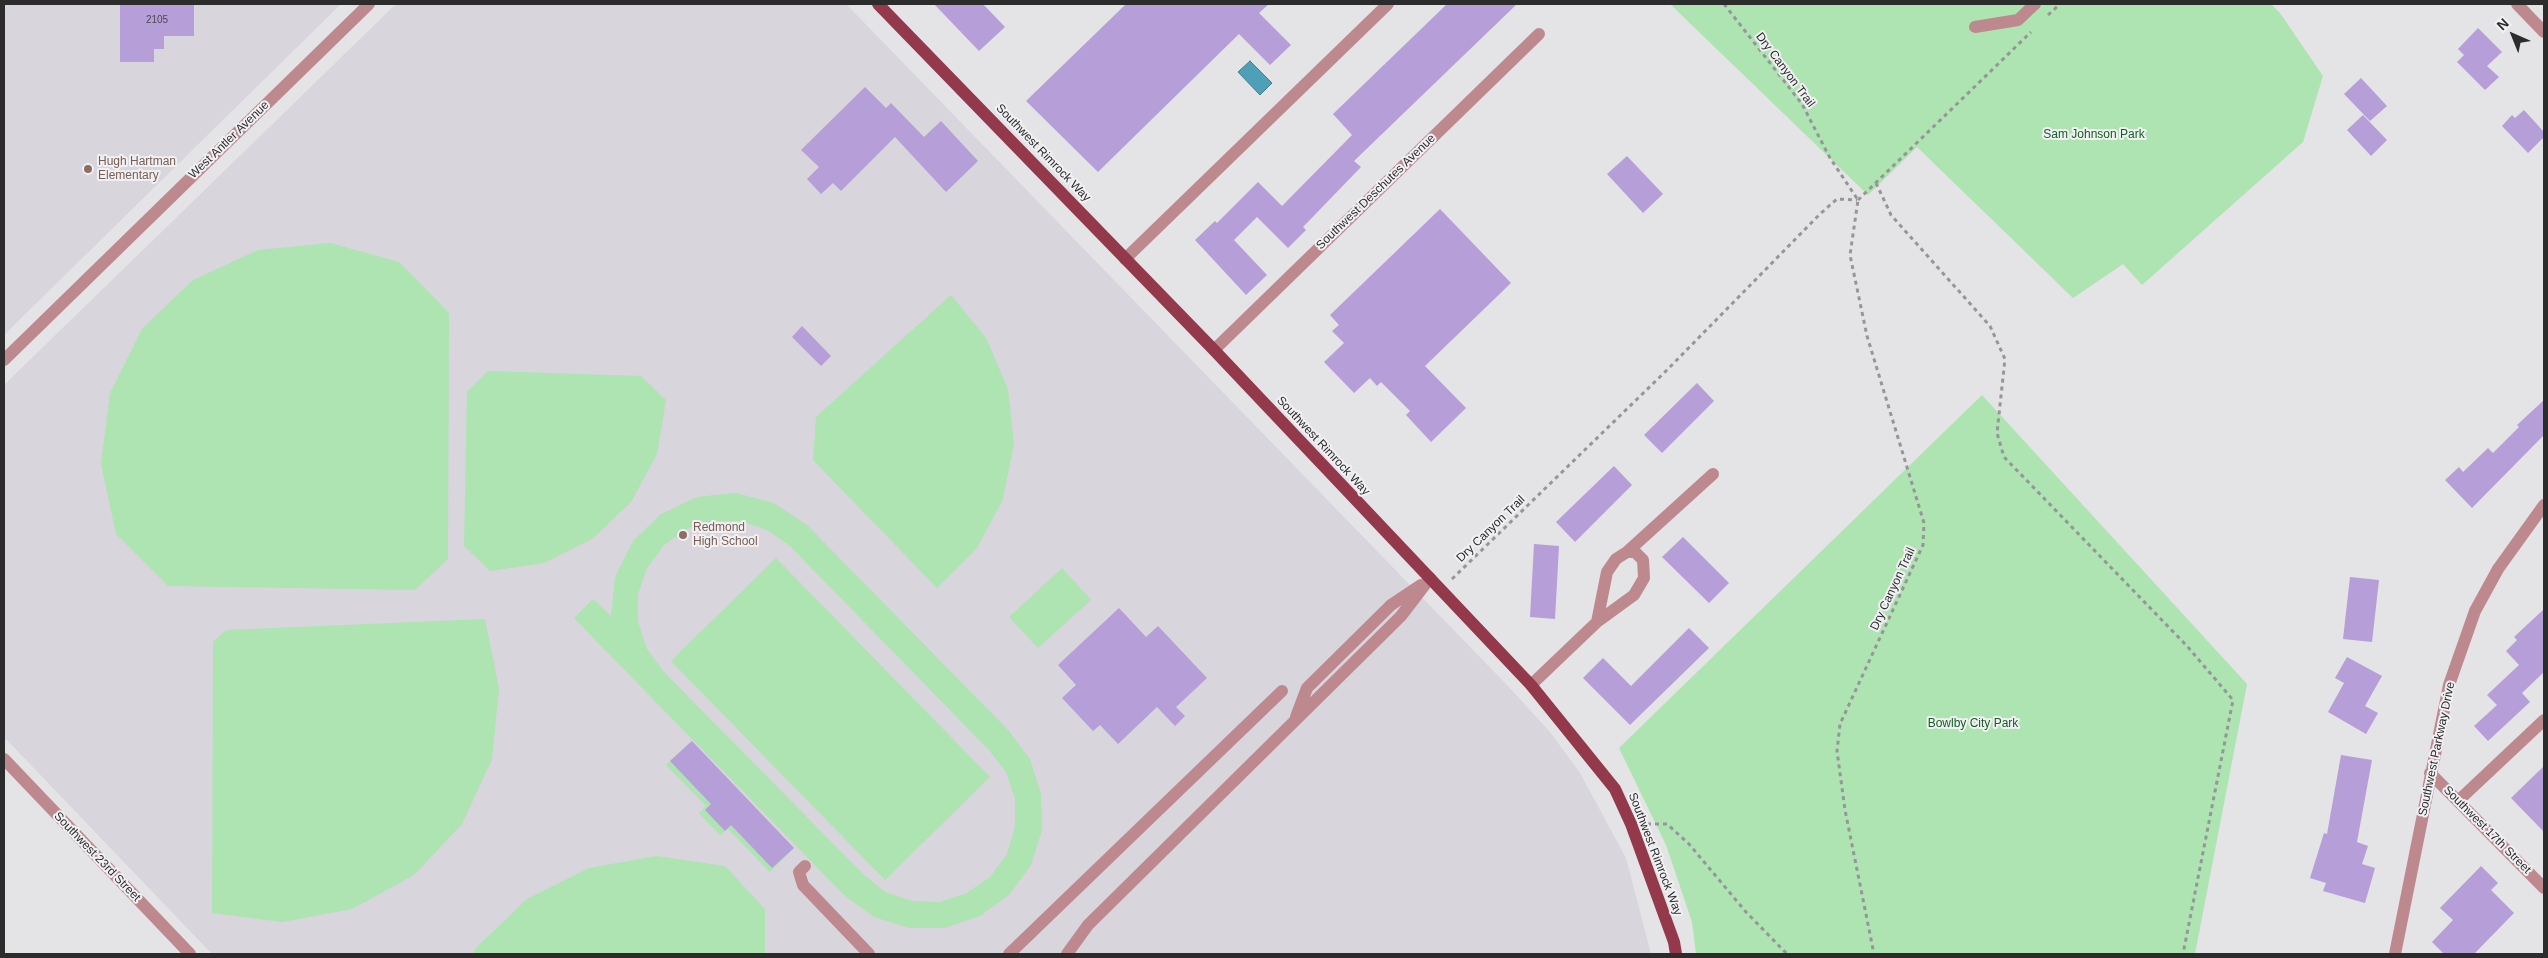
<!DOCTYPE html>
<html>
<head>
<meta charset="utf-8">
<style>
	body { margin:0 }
	#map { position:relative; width:2548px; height:958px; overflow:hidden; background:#e4e3e6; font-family:Helvetica,sans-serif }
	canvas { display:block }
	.frame { position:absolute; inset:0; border:5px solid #2d2c2d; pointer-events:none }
	.north { position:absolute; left:2488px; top:10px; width:50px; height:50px; -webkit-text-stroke:4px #f1f0f3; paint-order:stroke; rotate:316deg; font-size:14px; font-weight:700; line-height:20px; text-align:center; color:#2d2c2d }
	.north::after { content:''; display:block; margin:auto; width:18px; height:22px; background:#2d2c2d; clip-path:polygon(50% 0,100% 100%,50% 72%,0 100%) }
</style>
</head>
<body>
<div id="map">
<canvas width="2548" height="958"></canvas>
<div class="frame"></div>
<div class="north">N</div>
</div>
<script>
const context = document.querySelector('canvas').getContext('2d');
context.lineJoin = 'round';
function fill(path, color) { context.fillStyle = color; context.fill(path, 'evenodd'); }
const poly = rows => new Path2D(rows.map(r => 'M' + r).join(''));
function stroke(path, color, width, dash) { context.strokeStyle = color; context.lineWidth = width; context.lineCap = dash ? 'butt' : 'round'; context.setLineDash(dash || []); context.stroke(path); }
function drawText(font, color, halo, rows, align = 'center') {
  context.font = font + ' Helvetica,sans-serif'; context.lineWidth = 4; context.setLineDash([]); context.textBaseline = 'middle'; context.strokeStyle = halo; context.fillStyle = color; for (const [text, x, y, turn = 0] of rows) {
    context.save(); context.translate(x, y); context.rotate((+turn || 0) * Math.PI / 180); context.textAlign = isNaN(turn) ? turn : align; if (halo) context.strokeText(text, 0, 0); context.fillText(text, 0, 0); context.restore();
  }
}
fill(poly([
	[4,4,341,4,4,335],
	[396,4,846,4,1507,685,1550,732,1580,773,1626,858,1651,954,212,954,4,737,4,385]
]), '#d8d5dd');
fill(poly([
	[1670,4,2271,4,2280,13,2323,76,2303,142,2142,285,2123,264,2073,298,1917,147,1868,195],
	[330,243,399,262,449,313,448,559,415,590,168,586,116,534,101,464,110,393,142,329,193,280,258,250],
	[951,295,986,338,1008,389,1014,444,1003,499,977,548,937,588,813,460,816,417],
	[488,371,641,376,666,400,657,454,631,502,592,539,544,563,490,571,464,546,467,392],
	[1982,395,2247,684,2195,954,1696,954,1692,922,1666,845,1619,748],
	[736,493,774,503,807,525,1008,730,1030,759,1041,794,1042,830,1031,865,1009,895,980,916,945,928,909,928,874,917,845,896,574,618,593,599,611,616,615,577,633,541,661,514,697,497],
	[713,521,741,521,767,530,790,546,989,750,1006,772,1015,799,1015,827,1007,854,990,877,967,893,940,902,912,901,885,892,863,874,663,671,647,649,638,622,638,594,647,568,664,545,687,529],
	[776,558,990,777,885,880,671,661],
	[1062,568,1091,600,1038,648,1009,617],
	[485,619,499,688,492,759,462,824,414,875,352,909,282,922,212,913,213,642,226,630],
	[690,742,794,848,770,872,728,829,720,835,699,813,706,806,666,765],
	[657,856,725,866,765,909,765,954,473,954,477,947,527,899,589,868]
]), '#aee3b2');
const water = poly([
	[1250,61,1272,83,1260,95,1238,72,1250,61]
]);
fill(water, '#4ea0b8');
stroke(water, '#447d8e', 1);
fill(poly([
	[120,4,194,4,194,36,164,36,164,49,154,49,154,62,120,62],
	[934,4,983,4,1005,27,979,51],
	[1126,4,1269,4,1259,13,1291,45,1270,65,1239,34,1098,172,1026,101],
	[1447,4,1517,4,1354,161,1361,167,1303,227,1306,230,1288,248,1257,217,1234,240,1267,275,1246,295,1195,240,1215,221,1217,223,1258,182,1282,206,1352,135,1333,114],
	[2478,28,2502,52,2487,66,2499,77,2485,90,2457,62,2464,55,2458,49],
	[2361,78,2387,106,2370,121,2344,94],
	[865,87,886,108,891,103,924,137,941,121,978,161,946,192,895,137,841,191,833,183,821,194,807,179,819,167,801,150],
	[2524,110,2544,132,2544,137,2528,153,2502,126,2512,115,2515,118],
	[2363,115,2387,140,2371,156,2347,130],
	[1627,156,1663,194,1643,213,1607,174],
	[1440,209,1511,283,1425,366,1466,408,1431,442,1406,415,1410,411,1381,382,1377,386,1370,378,1354,393,1324,362,1344,343,1332,331,1339,325,1330,315],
	[802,326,831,356,821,366,792,337],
	[1697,383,1714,401,1662,453,1644,435],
	[2544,400,2544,435,2472,508,2445,480,2459,467,2463,472,2488,448,2493,453,2519,427,2517,425],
	[1614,466,1632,485,1575,542,1556,522],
	[1683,537,1729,583,1709,603,1662,557],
	[1534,544,1559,546,1555,619,1530,617],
	[2350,577,2379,580,2372,642,2343,639],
	[1119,608,1146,637,1158,626,1207,678,1176,707,1185,716,1175,726,1157,707,1118,744,1100,725,1093,731,1062,698,1076,685,1058,665],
	[2544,609,2544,672,2522,693,2530,702,2488,741,2474,726,2497,705,2487,695,2519,665,2506,651,2517,640,2514,637],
	[1689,628,1709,648,1630,725,1583,678,1603,658,1631,686],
	[2347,657,2382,676,2365,706,2378,713,2366,734,2328,712,2344,683,2335,678],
	[692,741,794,848,772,868,731,825,725,831,705,810,711,804,670,761],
	[2341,755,2372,760,2357,842,2368,846,2362,864,2375,868,2365,903,2323,891,2326,883,2310,878,2324,833,2327,834],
	[2544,766,2544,832,2511,798],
	[2481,866,2498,883,2491,890,2514,913,2474,954,2444,954,2432,942,2453,920,2440,908]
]), '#b69ed8');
stroke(poly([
	[1724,4,1802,104,1830,158,1858,200,1850,255,1867,336,1924,523,1923,545,1840,724,1837,751,1845,810,1874,954],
	[2048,15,2060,4],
	[1876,183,1891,215,1990,326,2005,359,1997,433,2004,457,2187,646,2233,700,2183,954],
	[1858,200,2031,32],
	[1452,579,1667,370,1820,214,1837,199,1857,200],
	[1647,824,1667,824,1689,844,1746,912,1787,954]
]), '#969597', 3, [4, 4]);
stroke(poly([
	[2517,4,2544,32],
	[1975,27,2018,20,2035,4],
	[1125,259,1388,4],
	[1214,350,1539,34],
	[4,360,369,4],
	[1627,552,1635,552,1643,560,1644,578,1634,595,1597,622,1607,572,1616,559,1627,552],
	[1627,552,1713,474],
	[1531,685,1597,622],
	[1296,717,1307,688,1391,605,1421,585],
	[4,759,190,954],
	[2430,773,2544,888],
	[2458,801,2544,720],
	[805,866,799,872,803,885,869,954],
	[1009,954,1282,691],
	[1067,954,1088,925,1401,616,1430,578],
	[2395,954,2449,685,2475,611,2498,569,2544,505]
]), '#be888f', 12);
stroke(poly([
	[878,4,1214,350,1531,685,1615,789,1631,824,1674,942,1676,954]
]), '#94384b', 12);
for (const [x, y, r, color] of [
	[88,169,5,"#8d6e63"],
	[683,535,5,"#8d6e63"]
]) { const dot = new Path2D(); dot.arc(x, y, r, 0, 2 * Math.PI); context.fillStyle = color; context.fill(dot); stroke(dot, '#f1f0f3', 2); }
drawText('10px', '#4f4858', null, [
	["2105",157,20]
]);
drawText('12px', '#2d2c2d', '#f1f0f3', [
	["Dry Canyon Trail",1785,70,53],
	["West Antler Avenue",229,140,-44],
	["Southwest Rimrock Way",1043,153,46],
	["Southwest Deschutes Avenue",1376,192,-44],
	["Southwest Rimrock Way",1323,446,47],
	["Dry Canyon Trail",1491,529,-44],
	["Dry Canyon Trail",1893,589,-65],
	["Southwest Parkway Drive",2437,749,-78],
	["Southwest 17th Street",2487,830,45],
	["Southwest Rimrock Way",1655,854,69],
	["Southwest 23rd Street",97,857,46]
]);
drawText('12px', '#146024', '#f1f0f3', [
	["Sam Johnson Park",2094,135],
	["Bowlby City Park",1973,724]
]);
drawText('12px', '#785e54', '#f1f0f3', [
	["Hugh Hartman",98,162],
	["Elementary",98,176],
	["Redmond",693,528],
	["High School",693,542]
], 'left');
</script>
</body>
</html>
